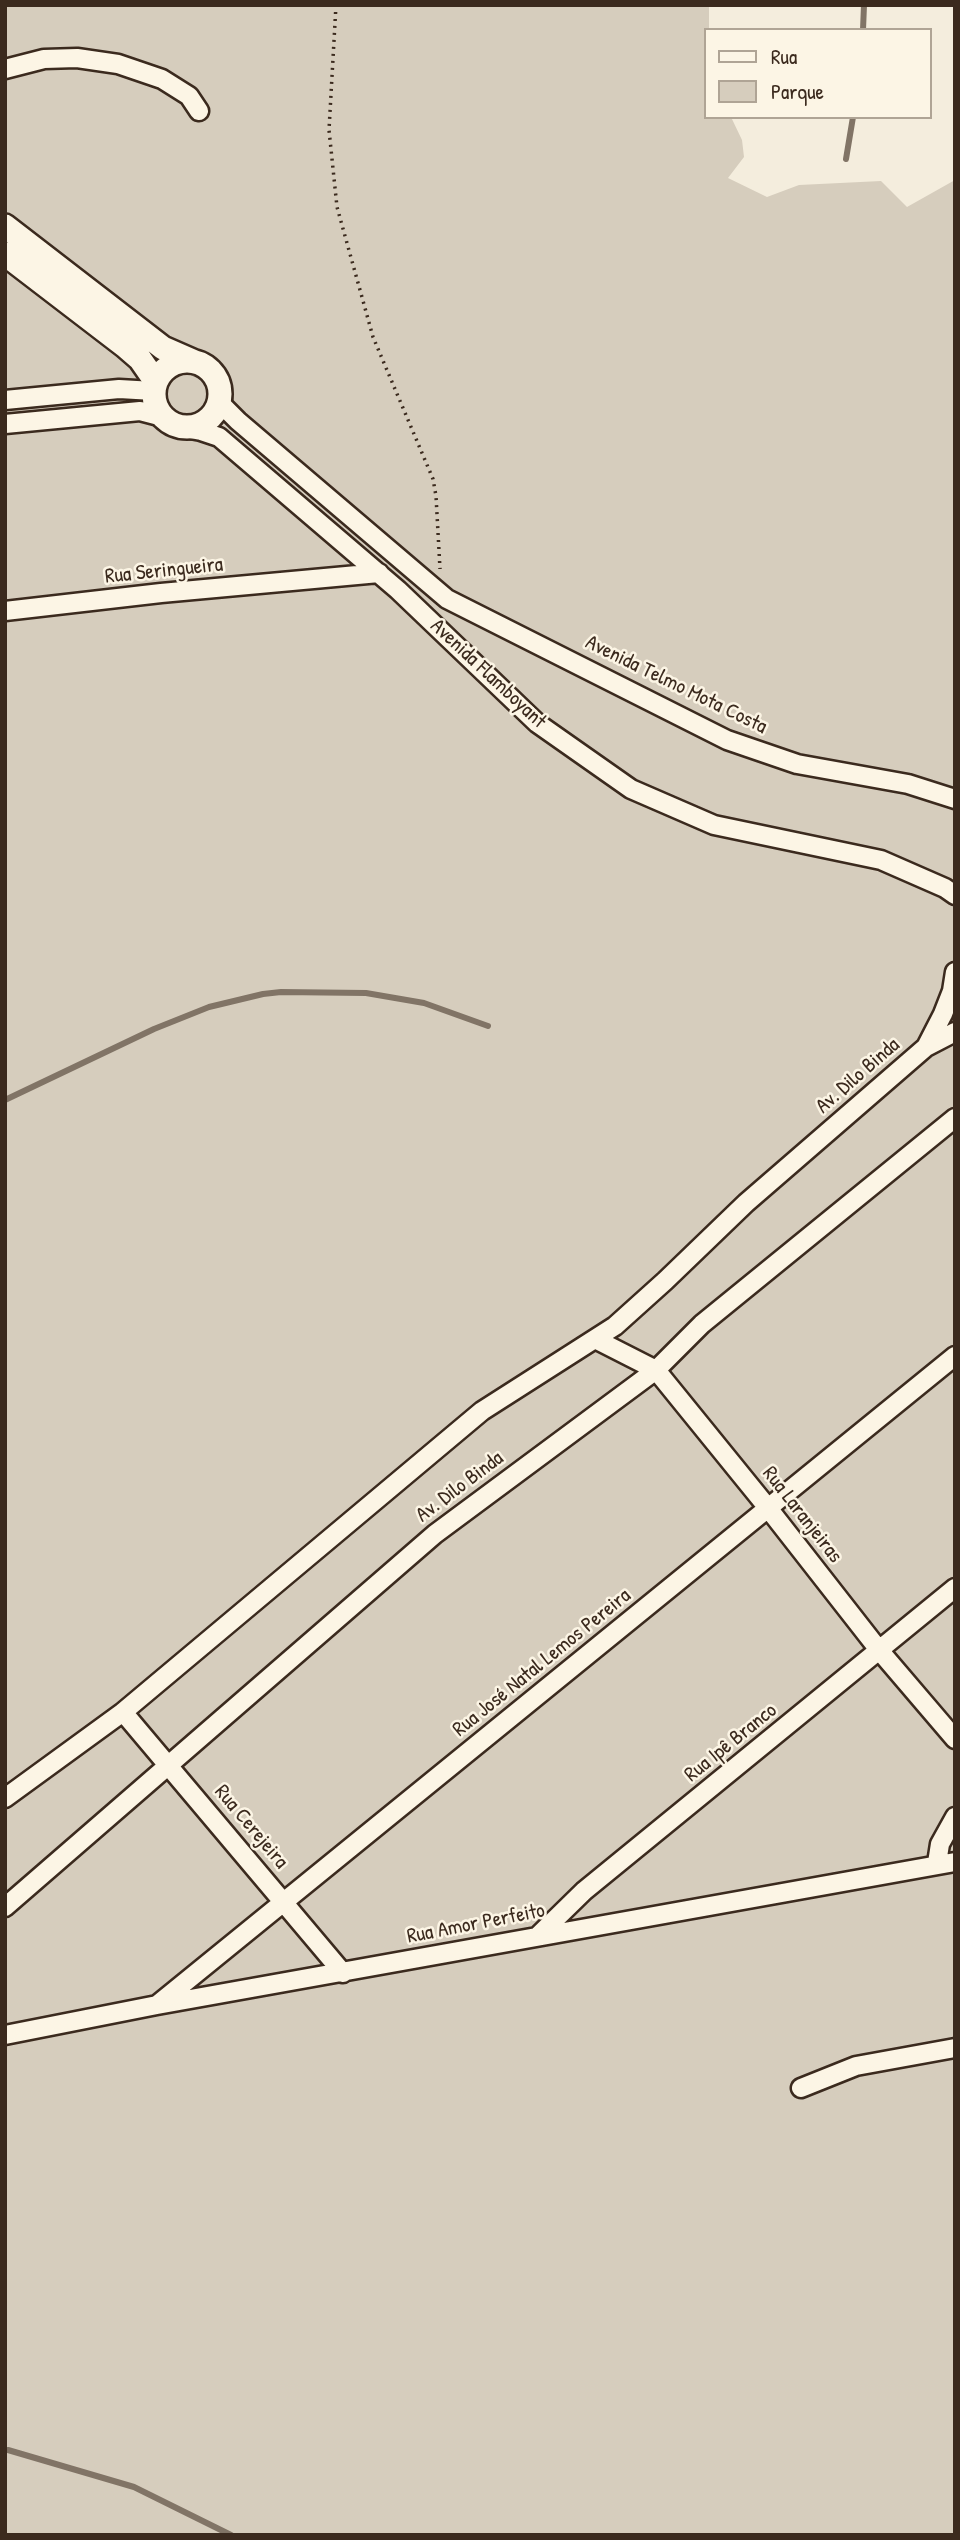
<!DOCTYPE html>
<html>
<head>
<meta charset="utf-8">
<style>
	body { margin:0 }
	#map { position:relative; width:960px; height:2540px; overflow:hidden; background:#f4eddd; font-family:"Patrick Hand",sans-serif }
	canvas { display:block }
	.frame { position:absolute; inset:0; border:7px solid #3b2a1e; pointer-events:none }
	.legend { position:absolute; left:704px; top:28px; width:228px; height:91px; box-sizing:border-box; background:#fcf5e5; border:2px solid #afa495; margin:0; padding:9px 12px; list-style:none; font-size:21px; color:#3b2a1e }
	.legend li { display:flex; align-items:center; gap:14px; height:35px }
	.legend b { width:35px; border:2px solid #afa495 }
</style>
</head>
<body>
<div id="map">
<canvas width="960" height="2540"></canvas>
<div class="frame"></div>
<ul class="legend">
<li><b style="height:9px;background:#fcf5e5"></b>Rua</li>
<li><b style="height:19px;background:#d6cdbd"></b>Parque</li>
</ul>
</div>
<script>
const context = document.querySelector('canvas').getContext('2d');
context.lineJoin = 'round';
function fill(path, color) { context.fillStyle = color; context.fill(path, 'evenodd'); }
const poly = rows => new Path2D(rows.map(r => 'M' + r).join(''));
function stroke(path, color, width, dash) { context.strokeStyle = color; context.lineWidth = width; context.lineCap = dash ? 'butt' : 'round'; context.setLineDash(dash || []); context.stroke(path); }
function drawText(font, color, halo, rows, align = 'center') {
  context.font = font + ' "Patrick Hand",sans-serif'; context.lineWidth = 5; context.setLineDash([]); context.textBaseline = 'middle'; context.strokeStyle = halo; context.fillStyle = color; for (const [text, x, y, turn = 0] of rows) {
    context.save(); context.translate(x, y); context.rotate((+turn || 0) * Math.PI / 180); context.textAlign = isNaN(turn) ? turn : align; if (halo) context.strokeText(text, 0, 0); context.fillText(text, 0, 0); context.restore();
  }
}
fill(poly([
	[5,5,709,5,709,30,706,30,706,117,731,117,742,140,744,157,728,178,767,197,799,185,881,181,907,207,955,180,955,2535,5,2535]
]), '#d6cdbd');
stroke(poly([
	[863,30,864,5],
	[846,159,853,117],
	[5,1100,154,1029,209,1007,263,994,281,992,366,993,424,1003,488,1026],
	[8,2450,134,2487,231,2535]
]), '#817466', 6);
const minor = poly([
	[5,69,44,59,77,58,118,64,162,79,189,96,199,111],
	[220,397,222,405,238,421,447,599,727,740,797,764,908,784,955,799],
	[5,400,119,389,154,391],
	[5,424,140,411,163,417],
	[179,427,201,431,219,437,398,590,537,723,631,789,714,825,881,860,945,888,955,895],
	[5,611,161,593,379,573],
	[926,1047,943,1014,952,991,955,972],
	[597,1340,656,1370,768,1508,879,1650,955,1739],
	[123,1712,343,1973],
	[5,1798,123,1712,482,1411,615,1326,665,1281,746,1203,926,1047,955,1032],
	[937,1863,940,1844,955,1817],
	[5,1907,435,1534,656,1370,702,1324,955,1118],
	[538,1936,584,1891,955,1588],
	[157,2005,955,1356],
	[5,2035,157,2005,955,1862],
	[801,2088,856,2066,955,2048]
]);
const tertiary = poly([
	[5,226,163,348,195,362],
	[5,254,125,346,140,359,156,382],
	'154 394a33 33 0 1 1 66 0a33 33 0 1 1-66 0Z'
]);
stroke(minor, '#3b2a1e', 23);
stroke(tertiary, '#3b2a1e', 28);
stroke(poly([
	[336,5,329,130,337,207,373,337,433,479,436,496,440,569]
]), '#3b2a1e', 3.5, [2, 5]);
stroke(minor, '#fcf5e5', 18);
stroke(tertiary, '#fcf5e5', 23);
drawText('21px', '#3b2a1e', '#fcf5e5', [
	["Rua Seringueira",164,571,-6],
	["Avenida Flamboyant",488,674,43],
	["Avenida Telmo Mota Costa",676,685,26],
	["Av. Dilo Binda",858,1076,-41],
	["Av. Dilo Binda",460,1487,-37],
	["Rua Laranjeiras",802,1515,52],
	["Rua José Natal Lemos Pereira",542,1663,-39],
	["Rua Ipê Branco",731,1743,-39],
	["Rua Cerejeira",251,1827,50],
	["Rua Amor Perfeito",476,1924,-11]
]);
</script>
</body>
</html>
